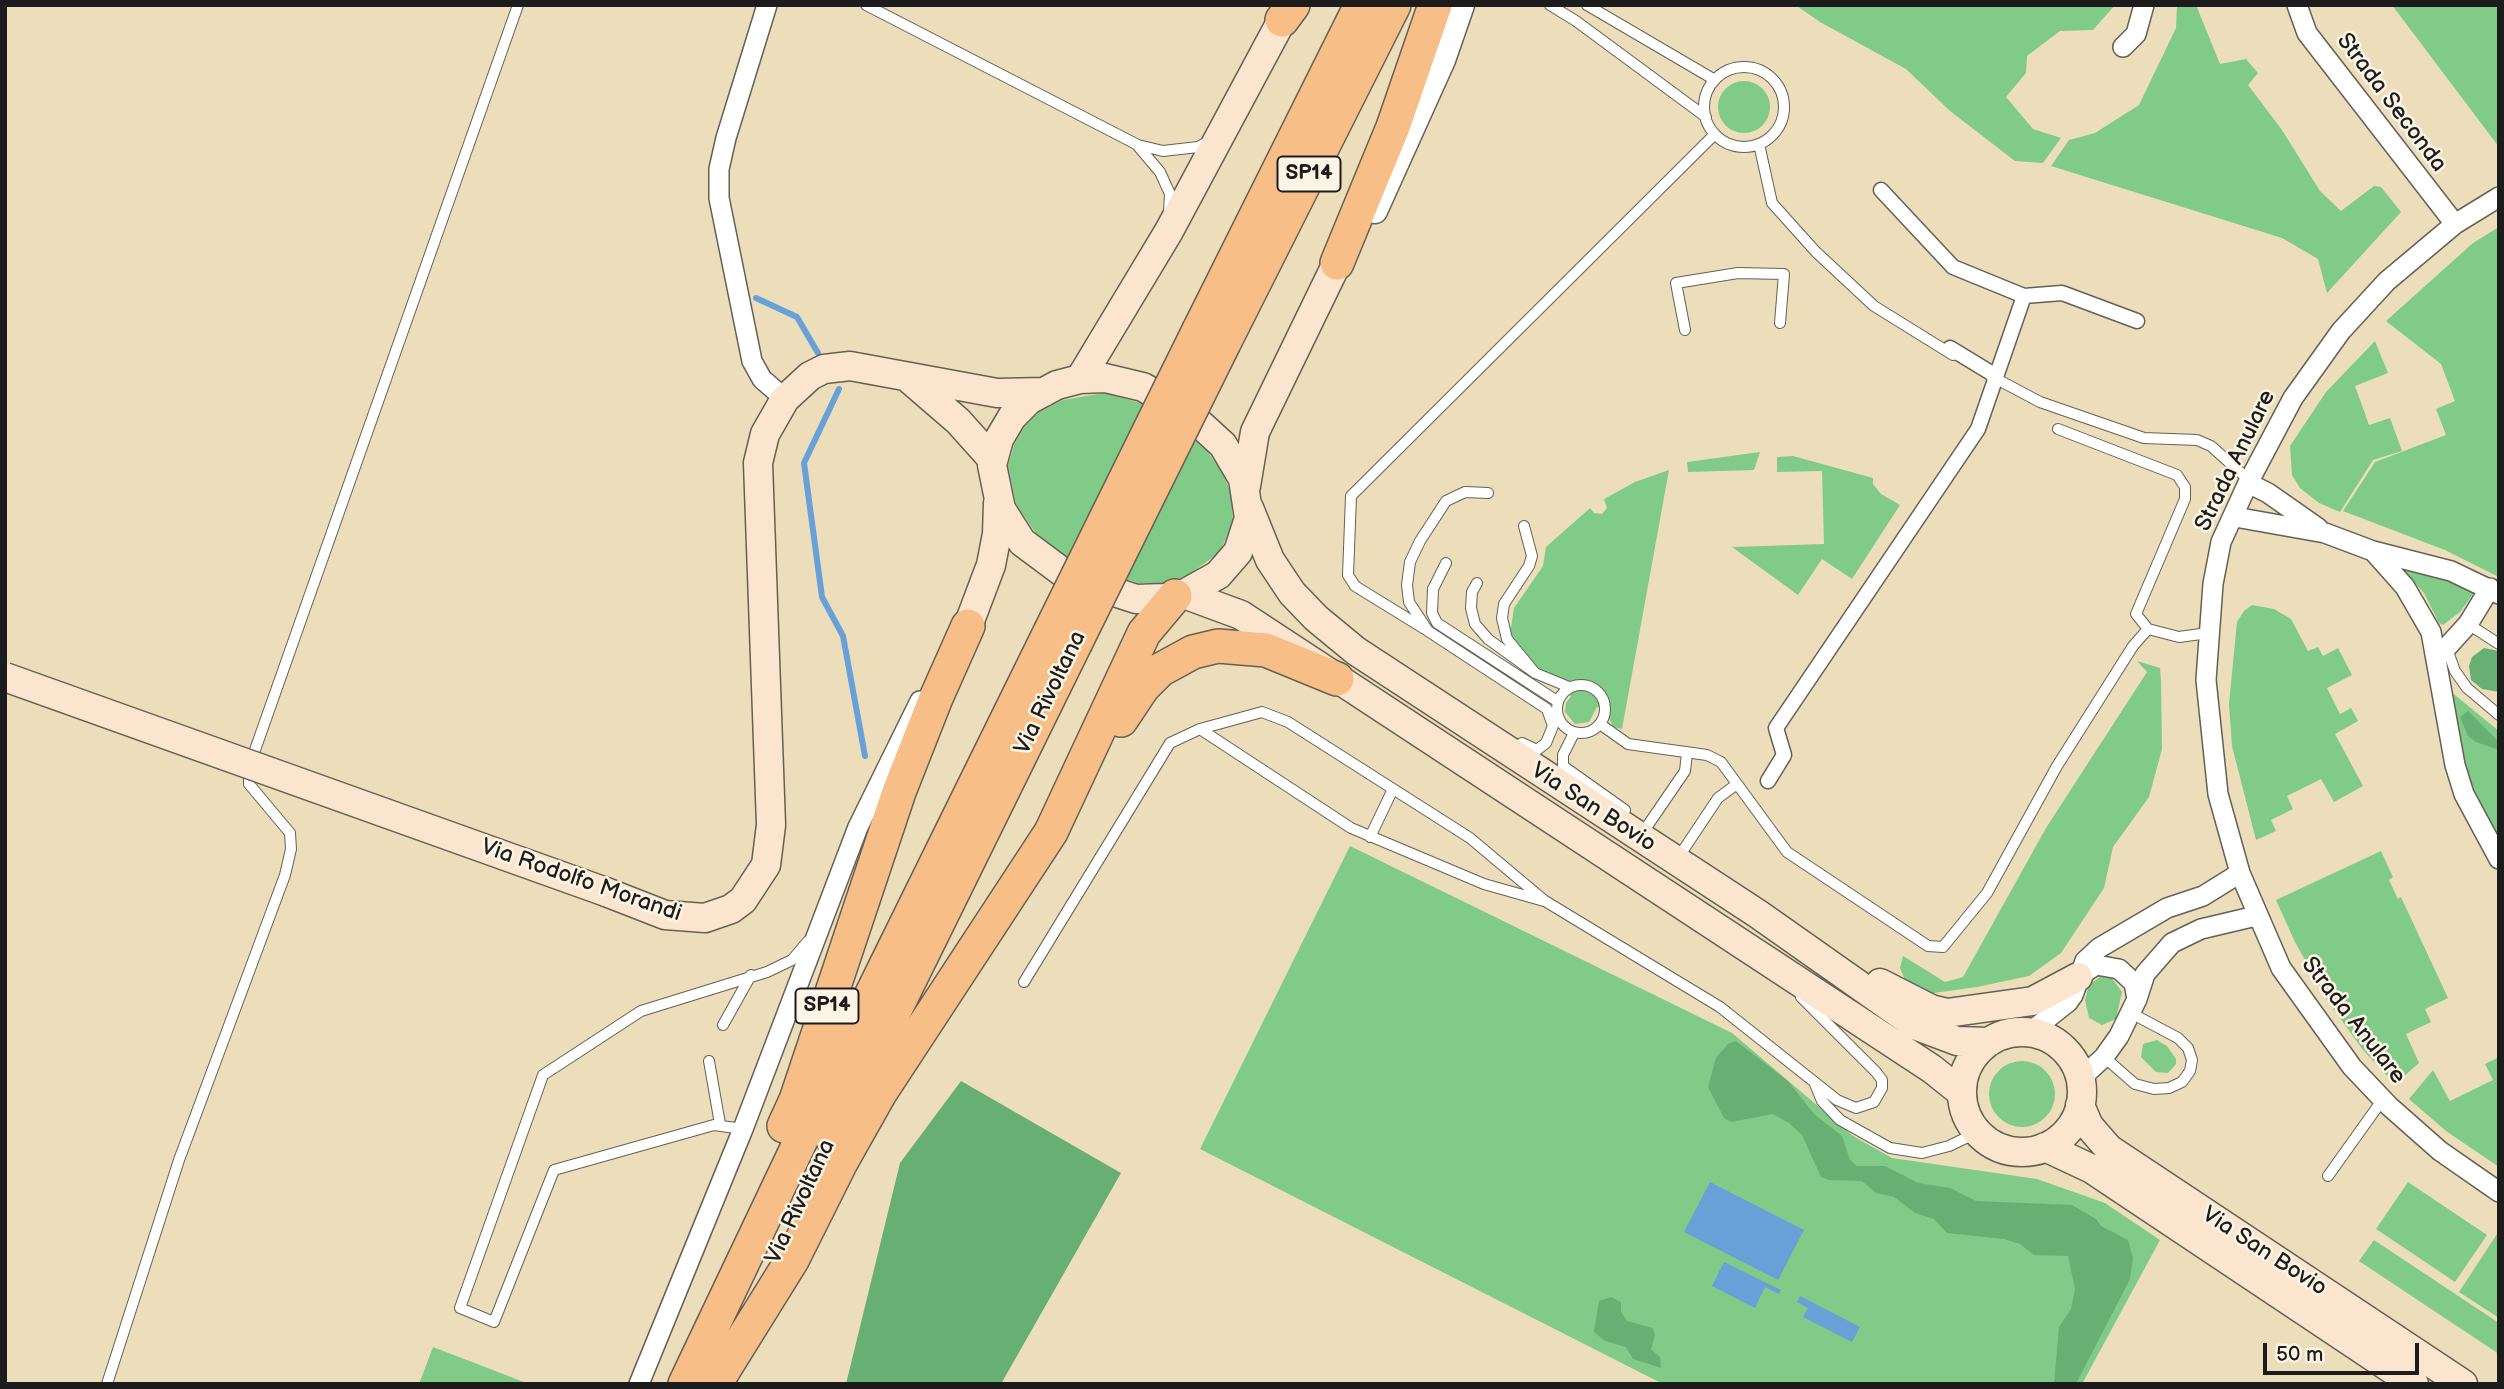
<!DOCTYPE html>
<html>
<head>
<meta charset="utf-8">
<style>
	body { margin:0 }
	#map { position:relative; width:2504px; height:1389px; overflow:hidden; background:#ecdebb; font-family:"Balsamiq Sans",sans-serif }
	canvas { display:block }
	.frame { position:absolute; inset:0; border:7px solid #1c1c1c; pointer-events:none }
	.scale { position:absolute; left:2263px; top:1343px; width:156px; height:32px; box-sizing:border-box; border:4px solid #1c1c1c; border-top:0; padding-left:9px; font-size:21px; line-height:24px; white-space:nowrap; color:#1c1c1c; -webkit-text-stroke:5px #fcf5e5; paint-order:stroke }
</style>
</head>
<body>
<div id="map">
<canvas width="2504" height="1389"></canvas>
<div class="frame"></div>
<div class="scale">50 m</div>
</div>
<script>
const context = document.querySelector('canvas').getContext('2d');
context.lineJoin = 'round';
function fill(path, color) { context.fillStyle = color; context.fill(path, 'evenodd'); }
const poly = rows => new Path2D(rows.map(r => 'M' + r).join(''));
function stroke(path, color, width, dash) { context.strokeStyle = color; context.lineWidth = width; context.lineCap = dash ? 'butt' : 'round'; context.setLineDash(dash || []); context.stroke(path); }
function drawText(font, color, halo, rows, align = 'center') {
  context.font = font + ' "Balsamiq Sans",sans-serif'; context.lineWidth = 5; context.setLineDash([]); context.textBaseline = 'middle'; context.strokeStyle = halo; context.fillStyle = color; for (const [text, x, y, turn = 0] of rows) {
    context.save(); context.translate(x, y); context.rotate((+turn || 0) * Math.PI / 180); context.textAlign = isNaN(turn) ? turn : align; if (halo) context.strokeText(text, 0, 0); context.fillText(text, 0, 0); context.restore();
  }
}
fill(poly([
	[2115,5,2093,30,2060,31,2027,56,2026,73,2006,97,2033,129,2061,138,2043,163,2015,161,1950,111,1906,69,1820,22,1797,6],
	[2177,5,2196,5,2220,64,2246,59,2258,73,2248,85,2282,130,2320,191,2341,211,2374,186,2381,187,2401,212,2327,293,2318,259,2282,238,2051,166,2069,140,2095,133,2139,105,2176,28],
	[2392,5,2499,5,2499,147],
	'1718 107a26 26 0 1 1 52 0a26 26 0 1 1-52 0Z',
	[2499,227,2499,577,2445,550,2343,511,2375,462,2446,435,2436,409,2455,401,2441,364,2386,321,2473,243],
	[2375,341,2388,373,2355,386,2369,425,2390,418,2402,451,2373,460,2340,512,2319,503,2300,488,2292,475,2290,446,2326,392],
	[1104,393,1137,402,1160,413,1206,450,1221,469,1231,493,1233,522,1220,552,1187,576,1163,583,1138,583,1076,563,1039,538,1016,504,1008,466,1014,445,1025,426,1038,413,1063,400],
	[1760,452,1754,470,1688,472,1687,462],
	[1793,456,1873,478,1873,484,1881,494,1900,505,1852,579,1822,559,1798,595,1732,547,1824,544,1822,471,1777,472,1777,457],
	[1669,470,1622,729,1613,727,1606,711,1597,707,1589,722,1575,724,1565,712,1566,703,1571,696,1538,671,1510,634,1514,608,1543,566,1546,547,1590,508,1594,513,1602,514,1607,508,1604,499,1635,482],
	[2398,564,2457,582,2474,593,2460,612,2443,625,2439,623,2424,593],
	[2252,605,2274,609,2291,619,2308,651,2318,647,2323,656,2338,648,2352,675,2327,688,2340,714,2351,708,2358,721,2335,734,2363,786,2334,802,2321,779,2287,796,2293,809,2271,820,2276,831,2256,840,2232,746,2229,704,2237,622,2244,611],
	[2137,661,2160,668,2161,681,2162,749,2149,797,2113,847,2104,888,2061,953,2029,976,1977,987,1927,994,1905,980,1900,968,1903,956,1945,982,1963,977,2046,828,2147,672],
	[2450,691,2499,731,2499,845,2469,782],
	[1350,846,1732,1033,1853,1136,1892,1158,2037,1179,2105,1203,2160,1240,2082,1384,1663,1384,1200,1149],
	[2381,851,2393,877,2389,880,2398,899,2401,897,2448,998,2425,1009,2431,1022,2406,1034,2419,1063,2395,1084,2363,1050,2327,1000,2295,942,2276,900],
	[2100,977,2112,978,2122,992,2116,1019,2102,1025,2089,1018,2085,1000,2089,985],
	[2157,1040,2167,1046,2176,1059,2176,1064,2168,1073,2156,1072,2141,1057,2143,1044],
	[2499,1057,2499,1167,2446,1131,2409,1099,2433,1070,2450,1101,2493,1080,2485,1064],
	'1989 1094a33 33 0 1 1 66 0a33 33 0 1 1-66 0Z',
	[2408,1182,2487,1235,2455,1282,2376,1229],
	[2499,1231,2499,1318,2459,1292],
	[2374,1240,2499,1323,2499,1354,2359,1261],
	[433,1347,529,1384,419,1384]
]), '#80cb88');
fill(poly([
	[2484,648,2499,651,2499,692,2482,689,2471,680,2469,666,2472,657],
	[2468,711,2499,742,2499,750,2476,742,2468,736,2460,717],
	[1736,1041,1788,1081,1814,1114,1842,1136,1850,1160,1857,1166,1885,1166,1918,1183,1950,1188,1976,1201,2072,1205,2096,1219,2101,1226,2128,1240,2133,1258,2130,1279,2076,1384,2054,1384,2059,1327,2071,1309,2075,1289,2068,1256,2034,1255,2020,1244,2004,1239,1947,1233,1934,1219,1915,1213,1894,1197,1876,1193,1862,1181,1829,1180,1821,1177,1802,1135,1789,1123,1773,1114,1731,1122,1724,1118,1708,1087,1716,1058,1728,1044],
	[961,1081,1121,1173,1001,1384,846,1384,900,1163],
	[1611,1297,1621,1302,1621,1312,1627,1321,1653,1328,1655,1335,1651,1349,1660,1357,1661,1368,1633,1359,1626,1347,1605,1341,1594,1332,1599,1301]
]), '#68af74');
fill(poly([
	[1710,1182,1804,1230,1778,1280,1684,1232],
	[1724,1262,1781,1290,1779,1294,1765,1287,1755,1308,1712,1286],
	[1800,1296,1860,1327,1852,1342,1803,1317,1808,1308,1797,1302]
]), '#67a1d7');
stroke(poly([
	[756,298,797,317,818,353],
	[839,389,804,463,822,597,843,636,865,756]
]), '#67a1d7', 6);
const service = poly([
	[866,5,1138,145,1163,151,1198,147,1207,142],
	[1550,5,1576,21,1706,117],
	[1587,5,1715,80],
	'1704 107a40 40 0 1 1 80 0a40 40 0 1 1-80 0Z',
	[1759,144,1772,203,1816,252,1874,306,1953,355],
	[1138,146,1160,172,1170,194,1169,212],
	[1685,330,1676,283,1738,273,1784,274,1780,323],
	[1991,376,2040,402,2144,438,2197,440,2211,446,2250,481],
	[2058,429,2177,475,2185,487,2185,499,2136,614,2148,629,2179,637,2208,633],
	[1488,493,1465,492,1446,501,1420,541,1410,562,1407,585,1409,602,1428,631,1547,709,1553,726,1546,743,1537,750,1522,743],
	[1524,526,1532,556,1529,566,1504,604,1502,618,1507,639,1535,673],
	[1446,563,1433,589,1432,613,1437,623,1557,701],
	[1477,583,1472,592,1471,608,1475,624,1488,639,1535,673,1569,687],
	[2468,624,2499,644],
	[1428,631,1355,586,1348,575,1351,496,1715,134],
	[2447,649,2455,671,2467,688,2499,715],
	'1557 709a24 24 0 1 1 48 0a24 24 0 1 1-48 0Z',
	[1600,724,1628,744,1707,755,1721,762,1787,852,1928,946,1943,947,1987,893,2057,766,2133,646,2148,629],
	[1200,729,1351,828,1484,884,1544,901],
	[1574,733,1563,755,1563,766,1625,810],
	[1648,825,1685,771,1687,753],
	[1370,837,1393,789],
	[1684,849,1718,798,1737,784],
	[1024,982,1170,743,1200,729,1262,712,1288,722,1470,838,1545,901,1720,1007,1837,1100,1856,1108,1874,1102,1882,1088,1882,1080,1876,1072,1801,997],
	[723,1025,751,975],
	[2104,1057,2135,1084,2154,1089,2169,1088,2182,1082,2190,1071,2192,1060,2188,1048,2178,1038,2131,1013],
	[709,1061,720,1124],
	[1815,1084,1822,1101,1840,1120,1890,1148,1922,1153,1949,1146,1978,1132],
	[743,1129,714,1125,554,1170,494,1322,460,1308,543,1075,641,1011,767,972,792,960,808,941],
	[2328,1176,2383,1099],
	[107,1384,179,1160,285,875,291,849,290,833,249,784,249,767,518,5]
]);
const pedestrian = poly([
	[2024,296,2062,293,2137,321],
	[1950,348,1996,376],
	[1768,781,1784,755,1776,728,1978,429,2024,296,1953,267,1881,190]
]);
const minor = poly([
	[767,5,726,138,719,169,719,198,752,361,762,379,785,399],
	[2297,5,2307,33,2455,224],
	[2123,47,2136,34,2144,5],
	[2499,197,2455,224,2387,281,2341,331,2293,398,2248,483,2221,542,2213,584,2206,680,2218,794,2240,873,2281,968,2352,1067,2389,1106,2440,1151,2499,1192],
	[2248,483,2268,493,2318,528],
	[2235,517,2325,533,2373,551,2451,571,2499,594],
	[2373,551,2405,587,2431,632,2455,765,2464,794,2499,859],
	[2438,657,2468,624,2490,588],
	[2079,976,2096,965,2119,969,2134,983,2137,999],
	[2029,1033,2068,1002,2073,995,2085,961,2099,948,2167,908,2203,896,2240,873],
	[2080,1079,2104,1057,2119,1036,2137,999,2145,974,2172,943,2201,929,2256,916],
	[639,1384,743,1129,858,827,920,701]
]);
const tertiary = poly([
	[1375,211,1443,60,1462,5]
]);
const secondary = poly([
	[907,377,958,421,993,460],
	[1105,378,1143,387,1188,413,1223,445,1243,479,1249,518,1238,552,1218,575,1184,594,1165,598,1136,599,1069,577,1022,542,1001,509,992,465,999,439,1012,417,1029,400,1057,385,1080,379,1105,378],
	[1080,379,1169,231,1282,20],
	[1246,486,1255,432,1337,263],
	[1249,508,1270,560,1292,593,1316,618,1356,651,1758,914,1917,1026,1957,1041,1989,1042],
	[1184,594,1241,615,1932,1069,1962,1093],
	[968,626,991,565,997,534,998,503],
	[606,892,665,915,705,918,731,909,743,900,766,865,771,825,758,463,765,434,785,399,810,376,824,369,850,366,997,393,1044,392],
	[1880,983,1931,1009,1947,1013,2033,1001,2078,977],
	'1962 1092a60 60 0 1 1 120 0a60 60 0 1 1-120 0Z',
	[2080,1105,2089,1126,2109,1149,2463,1384],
	[2045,1147,2092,1169,2414,1384]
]);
const trunk = poly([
	[1282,20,1293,5],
	[1337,263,1393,127,1435,5],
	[1199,330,1361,5],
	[1224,343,1394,5],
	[1121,720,1143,687,1160,670,1193,652,1218,646,1266,650,1337,679],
	[784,1126,796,1100,899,792,936,698,968,626],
	[832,1138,1075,644],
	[685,1384,828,1083,1050,632],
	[715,1384,792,1260,840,1164,880,1093,1051,832,1144,633,1175,596]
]);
stroke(service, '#656054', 12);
stroke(pedestrian, '#656054', 17);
stroke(minor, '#656054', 22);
stroke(tertiary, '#656054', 27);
stroke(secondary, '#656054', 31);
stroke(trunk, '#656054', 36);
stroke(service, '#fff', 10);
stroke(pedestrian, '#fff', 14);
stroke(minor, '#fff', 19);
stroke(tertiary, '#fff', 24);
stroke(secondary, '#fce5cf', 28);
stroke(trunk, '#f7be88', 33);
const secondaryBridge = poly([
	[5,677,606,892]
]);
const trunkBridge = poly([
	[1050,632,1199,330],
	[1075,644,1224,343]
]);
stroke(secondaryBridge, '#656054', 31, []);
stroke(trunkBridge, '#656054', 36, []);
stroke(secondaryBridge, '#fce5cf', 28);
stroke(trunkBridge, '#f7be88', 33);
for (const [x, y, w] of [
	[1309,174,63],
	[827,1006,63]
]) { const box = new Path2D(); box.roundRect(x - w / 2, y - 17.5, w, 35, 5); context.fillStyle = '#fcf5e5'; context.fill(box); stroke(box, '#1c1c1c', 2); }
drawText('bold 21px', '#1c1c1c', null, [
	["SP14",1309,174],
	["SP14",827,1006]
]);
drawText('23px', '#1c1c1c', '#fcf5e5', [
	["Strada Seconda",2391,103,53],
	["Strada Anulare",2236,461,-64],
	["Via Rivoltana",1051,693,-64],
	["Via San Bovio",1593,808,33],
	["Via Rodolfo Morandi",581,881,19],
	["Strada Anulare",2353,1021,52],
	["Via Rivoltana",801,1202,-65],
	["Via San Bovio",2264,1252,33]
]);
</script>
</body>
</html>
